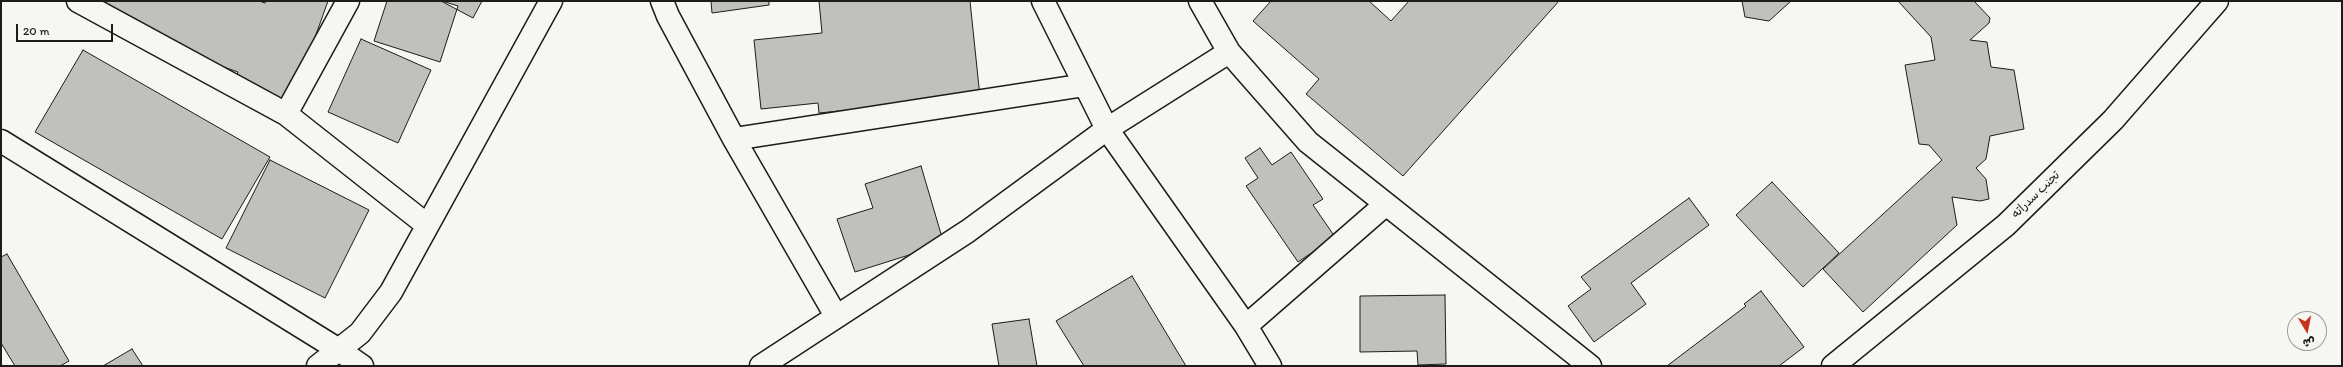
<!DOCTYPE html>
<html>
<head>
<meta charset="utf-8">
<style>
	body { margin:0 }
	#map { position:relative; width:2343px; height:367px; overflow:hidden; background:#f6f6f2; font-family:Itim,"Playpen Sans Arabic",sans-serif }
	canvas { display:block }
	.frame { position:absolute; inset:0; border:2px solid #1c1c1c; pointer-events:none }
	.north { position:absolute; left:2287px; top:311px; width:40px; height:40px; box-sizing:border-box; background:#f6f6f2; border:1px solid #9f9f9c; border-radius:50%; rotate:170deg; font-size:11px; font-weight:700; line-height:16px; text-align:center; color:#1c1c1c }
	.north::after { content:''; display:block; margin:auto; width:14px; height:18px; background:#c8321e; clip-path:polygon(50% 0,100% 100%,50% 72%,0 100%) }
	.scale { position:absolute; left:16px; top:24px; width:97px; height:18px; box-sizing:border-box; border:2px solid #1c1c1c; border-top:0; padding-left:5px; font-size:12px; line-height:14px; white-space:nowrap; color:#1c1c1c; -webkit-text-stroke:3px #f6f6f2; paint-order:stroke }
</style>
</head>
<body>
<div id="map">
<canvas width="2343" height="367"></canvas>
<div class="frame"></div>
<div class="north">ش</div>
<div class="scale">20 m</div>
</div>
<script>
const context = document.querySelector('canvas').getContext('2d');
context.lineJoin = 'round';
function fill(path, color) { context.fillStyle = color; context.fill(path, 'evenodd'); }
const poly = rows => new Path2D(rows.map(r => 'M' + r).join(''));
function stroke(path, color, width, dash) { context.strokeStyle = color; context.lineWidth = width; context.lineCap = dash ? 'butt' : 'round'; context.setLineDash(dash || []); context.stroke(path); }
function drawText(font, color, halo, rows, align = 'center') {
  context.font = font + ' Itim,"Playpen Sans Arabic",sans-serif'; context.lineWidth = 3; context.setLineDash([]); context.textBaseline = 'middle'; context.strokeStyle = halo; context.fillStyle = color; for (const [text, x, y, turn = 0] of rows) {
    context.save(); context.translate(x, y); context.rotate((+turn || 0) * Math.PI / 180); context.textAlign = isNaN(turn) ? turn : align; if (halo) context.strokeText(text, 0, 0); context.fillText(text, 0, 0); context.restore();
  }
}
const building = poly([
	[105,1,259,1,265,3,266,1,328,1,289,110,231,89,238,72,97,23,105,1],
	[387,1,442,1,458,6,440,62,374,41,387,1],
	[441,1,482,1,473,18,441,1],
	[711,1,769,1,769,5,712,13,711,1],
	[819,1,970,1,980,97,819,113,818,103,761,109,754,40,822,33,819,1],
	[1271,1,1369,1,1391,21,1409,1,1559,1,1403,176,1306,94,1319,79,1253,21,1271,1],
	[1742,1,1791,1,1769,21,1745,17,1742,1],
	[1898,1,1974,1,1990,18,1989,23,1970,40,1987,42,1991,67,2014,70,2024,129,1990,136,1986,159,1976,168,1986,179,1989,199,1980,201,1952,197,1957,225,1863,312,1823,269,1942,160,1929,145,1919,144,1905,65,1935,60,1931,37,1898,1],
	[361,39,431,70,398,143,328,112,361,39],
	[83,50,270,157,222,239,35,132,83,50],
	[1260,148,1272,165,1291,152,1323,199,1313,205,1335,237,1298,262,1246,186,1258,178,1245,158,1260,148],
	[270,160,369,210,325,298,226,248,270,160],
	[921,166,944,244,855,272,837,219,873,208,865,184,921,166],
	[1772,182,1839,253,1803,287,1736,215,1772,182],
	[1689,198,1709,225,1631,283,1646,304,1594,342,1568,306,1591,289,1581,277,1689,198],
	[7,254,69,361,60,366,15,366,1,343,1,257,7,254],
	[1132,276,1186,366,1084,366,1056,321,1132,276],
	[1761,291,1804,347,1779,366,1667,366,1746,306,1744,304,1761,291],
	[1445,295,1446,364,1418,365,1417,351,1360,352,1360,296,1445,295],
	[1029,319,1037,366,999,366,992,324,1029,319],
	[132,349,143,366,103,366,132,349]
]);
fill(building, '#c0c0bd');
stroke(building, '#1c1c1c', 1);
const minor = poly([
	[78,1,286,114,427,225],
	[662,1,668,16,734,139,836,316],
	[1043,1,1107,129,1246,326,1270,366],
	[1200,1,1229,52,1308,142,1590,366],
	[286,114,348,1],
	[734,139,1085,85],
	[1,141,339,350,362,366],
	[1246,326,1386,204],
	[318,366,360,333,391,292,551,1],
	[761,366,968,231,1107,129,1229,52]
]);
const highway = poly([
	[1833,366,2006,225,2113,120,2217,1]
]);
stroke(minor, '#1c1c1c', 25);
stroke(highway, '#1c1c1c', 25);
stroke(minor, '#f6f6f2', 22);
stroke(highway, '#f6f6f2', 22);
drawText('12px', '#1c1c1c', '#f6f6f2', [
	["تجنب سدراته",2036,195,-44]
]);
</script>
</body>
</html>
